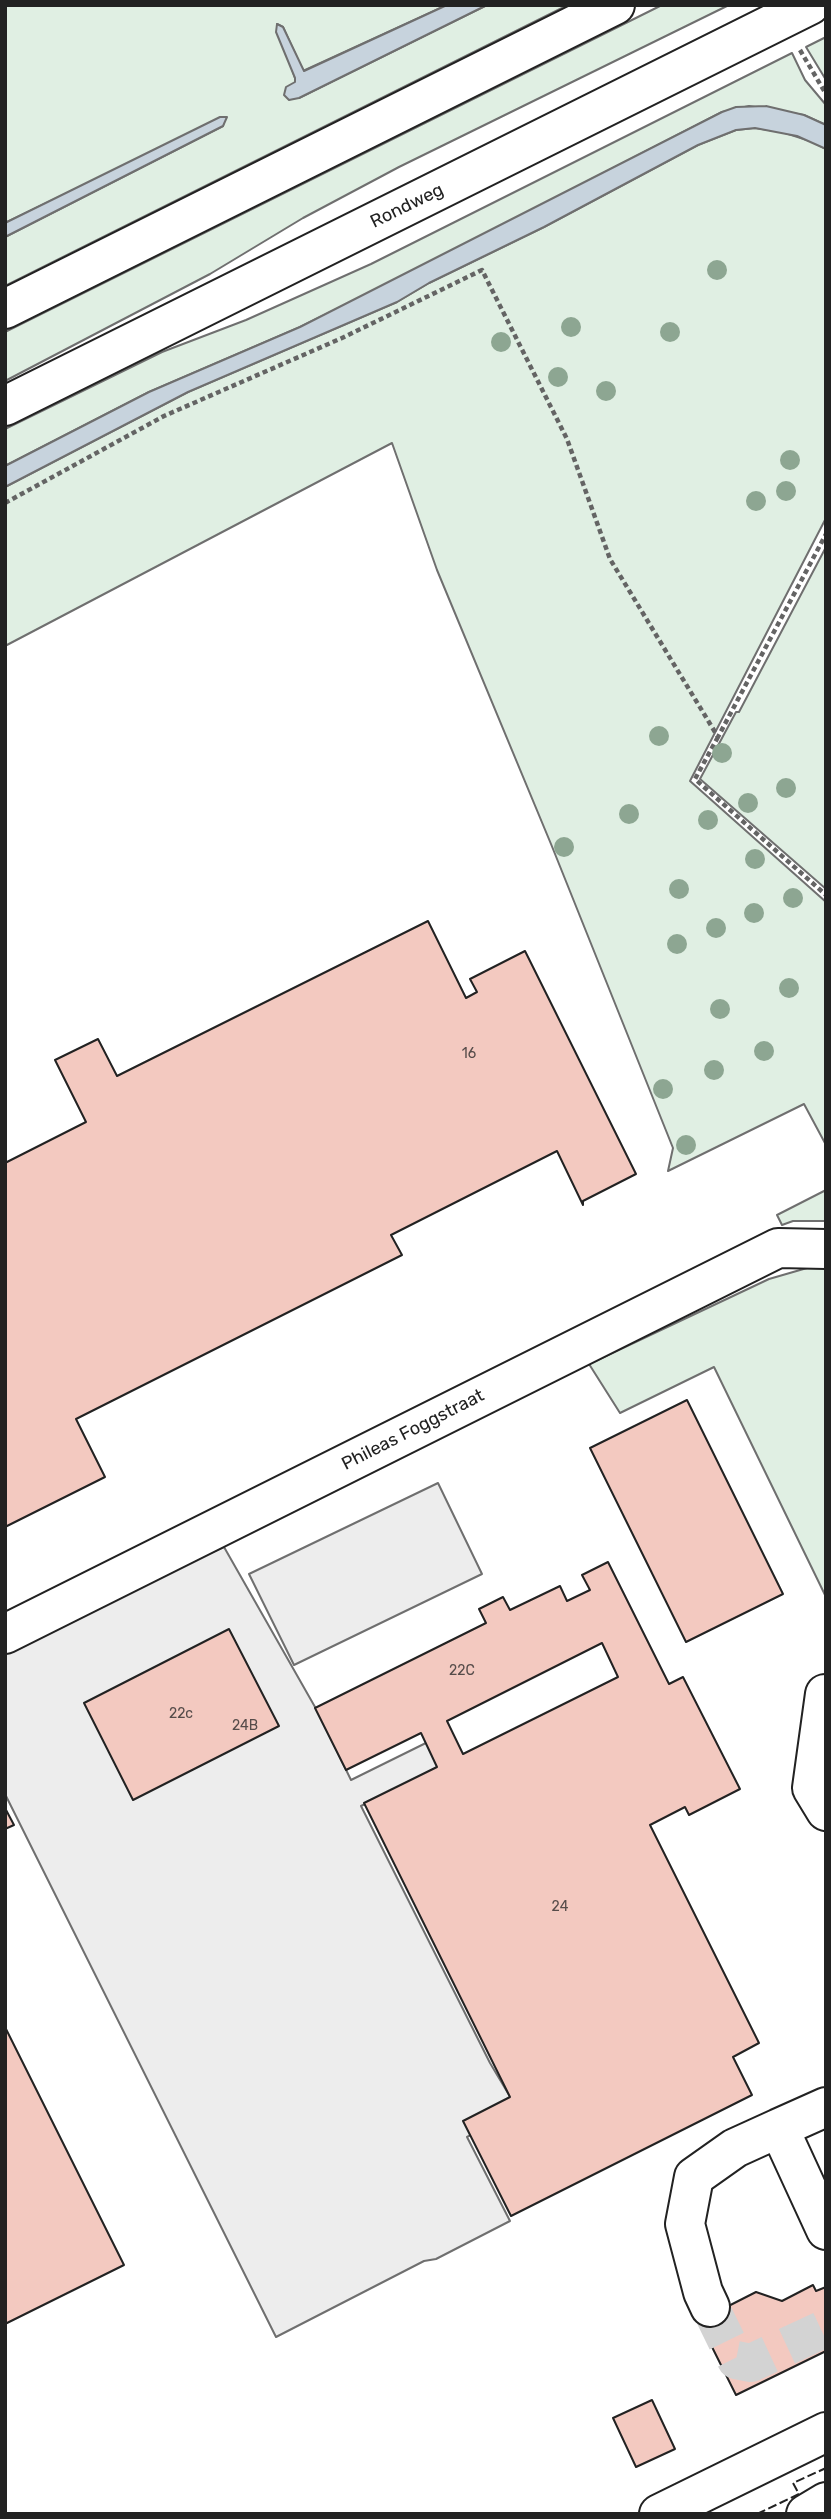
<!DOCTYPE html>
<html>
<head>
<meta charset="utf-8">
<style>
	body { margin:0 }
	#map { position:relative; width:831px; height:2519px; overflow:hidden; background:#fff; font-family:Rubik,sans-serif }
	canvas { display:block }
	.frame { position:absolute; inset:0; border:7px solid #222; pointer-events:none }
</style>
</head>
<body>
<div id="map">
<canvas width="831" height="2519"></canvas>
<div class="frame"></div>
</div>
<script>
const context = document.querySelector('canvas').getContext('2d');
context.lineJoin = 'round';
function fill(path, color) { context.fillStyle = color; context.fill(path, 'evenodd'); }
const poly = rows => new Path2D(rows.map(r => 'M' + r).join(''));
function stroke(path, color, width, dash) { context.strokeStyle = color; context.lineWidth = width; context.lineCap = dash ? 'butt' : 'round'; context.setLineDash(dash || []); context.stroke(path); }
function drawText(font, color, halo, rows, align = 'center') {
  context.font = font + ' Rubik,sans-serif'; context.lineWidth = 5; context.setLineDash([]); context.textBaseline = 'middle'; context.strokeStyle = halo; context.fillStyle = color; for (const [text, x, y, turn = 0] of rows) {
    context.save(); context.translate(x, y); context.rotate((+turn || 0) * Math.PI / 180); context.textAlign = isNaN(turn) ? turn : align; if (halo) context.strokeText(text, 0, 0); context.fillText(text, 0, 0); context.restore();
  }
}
const green = poly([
	[5,5,447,5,303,71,283,27,277,24,295,78,299,98,487,5,568,5,5,286,5,237,223,126,225,117,5,223,5,5],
	[662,5,729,5,399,167,303,218,210,274,5,381,5,332,662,5],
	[826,37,826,80,806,47,826,37],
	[792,53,805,80,826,105,826,125,804,115,749,106,722,112,396,280,300,327,149,392,5,466,5,429,162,352,246,320,371,264,792,53],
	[755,128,782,132,813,142,826,149,826,518,690,781,826,902,826,1145,804,1104,668,1171,673,1148,551,844,437,570,392,443,5,646,5,487,188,392,397,302,429,283,544,227,698,145,736,130,755,128],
	[826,547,826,889,700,779,736,712,739,712,826,547],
	[826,1190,826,1221,793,1221,782,1225,777,1215,826,1190],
	[807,1268,826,1268,826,1597,714,1367,620,1413,589,1364,769,1279,807,1268]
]);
fill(green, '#e0efe3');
stroke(green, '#6f6f6f', 2);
const parking = poly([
	[438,1483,482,1574,294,1665,249,1574,438,1483],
	[224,1547,319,1714,351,1780,438,1737,450,1761,361,1806,490,2063,518,2110,467,2137,510,2221,436,2259,424,2261,276,2337,5,1794,5,1651,122,1592,224,1547]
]);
fill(parking, '#ededed');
stroke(parking, '#6f6f6f', 2);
const water = poly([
	[447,5,487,5,299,98,289,100,284,95,286,87,295,82,295,78,276,32,277,24,283,27,304,71,447,5],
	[766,106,804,115,826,125,826,149,797,136,755,128,736,130,698,145,544,227,429,283,397,302,188,392,5,487,5,466,149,392,300,327,722,112,736,107,766,106],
	[220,117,227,117,223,126,5,237,5,223,220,117]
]);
fill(water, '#c7d3dd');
stroke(water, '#6f6f6f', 2);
const building = poly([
	[428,921,466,998,477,992,470,979,525,951,636,1174,583,1201,583,1205,557,1151,391,1235,402,1255,76,1419,105,1477,5,1527,5,1163,86,1122,55,1060,98,1039,117,1076,428,921],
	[687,1400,783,1594,686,1642,590,1448,687,1400],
	[608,1562,669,1684,683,1677,740,1789,689,1815,685,1807,650,1825,759,2043,733,2057,752,2095,511,2216,463,2121,510,2097,364,1803,437,1767,421,1733,346,1770,315,1708,486,1623,479,1609,503,1597,510,1610,560,1586,567,1601,590,1590,582,1575,608,1562],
	[602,1643,618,1677,463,1754,447,1721,602,1643],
	[229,1629,279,1726,133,1800,84,1703,229,1629],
	[5,1808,14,1825,5,1829,5,1808],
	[5,2027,124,2265,5,2324,5,2027],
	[813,2285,816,2291,826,2287,826,2351,736,2395,699,2321,756,2292,782,2301,813,2285],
	[652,2400,675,2449,636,2467,613,2418,652,2400]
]);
fill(building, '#f3c9c0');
stroke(building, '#222', 2);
stroke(poly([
	[710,2307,736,2360,751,2363,826,2328]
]), '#d3d3d3', 38, [38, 19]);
const minor = poly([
	[5,1634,778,1248,826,1249],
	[825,1694,812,1788,826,1811],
	[826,2107,779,2128,826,2230],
	[710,2307,703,2292,685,2224,694,2177,735,2148,779,2128],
	[659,2514,826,2432],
	[806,2514,826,2502]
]);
const major = poly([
	[5,309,615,5],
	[5,406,810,5]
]);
stroke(minor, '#222', 42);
stroke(major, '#222', 42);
stroke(poly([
	[800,50,826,94],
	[5,503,164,416,342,338,482,270,567,439,610,559,718,737,826,534],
	[718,737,695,779,826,895]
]), '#646464', 4.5, [5, 3.5]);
stroke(minor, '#fff', 38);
stroke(major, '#fff', 38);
stroke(poly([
	[757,2514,799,2494,793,2483,826,2468]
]), '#222', 2, [9, 3.5]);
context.fillStyle = '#8da692';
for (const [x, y] of [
	[717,270],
	[571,327],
	[670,332],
	[501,342],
	[558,377],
	[606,391],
	[790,460],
	[786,491],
	[756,501],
	[659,736],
	[722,753],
	[786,788],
	[748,803],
	[629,814],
	[708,820],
	[564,847],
	[755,859],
	[679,889],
	[793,898],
	[754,913],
	[716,928],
	[677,944],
	[789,988],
	[720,1009],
	[764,1051],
	[714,1070],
	[663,1089],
	[686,1145]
]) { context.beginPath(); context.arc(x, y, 10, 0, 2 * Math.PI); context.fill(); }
drawText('14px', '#564c4a', null, [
	["16",469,1054],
	["22C",462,1671],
	["22c",181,1714],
	["24B",245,1726],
	["24",560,1907]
]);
drawText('18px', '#222', '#fff', [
	["Rondweg",407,206,-26],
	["Phileas Foggstraat",413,1430,-27]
]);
</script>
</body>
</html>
